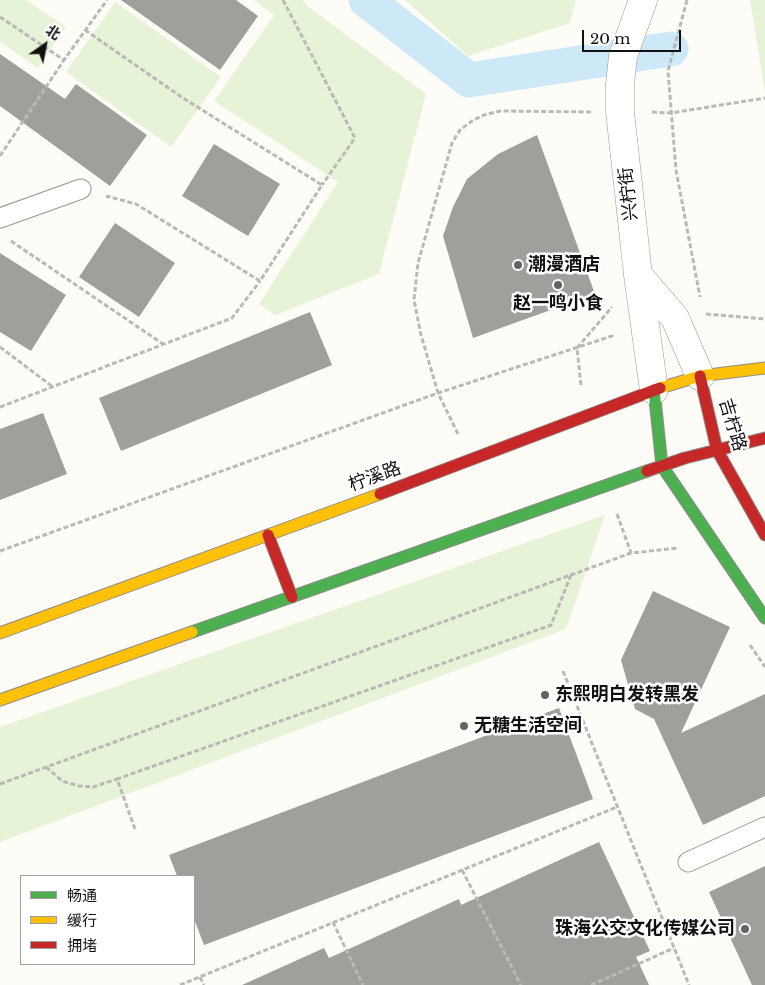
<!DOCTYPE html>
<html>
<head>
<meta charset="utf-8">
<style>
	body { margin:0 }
	#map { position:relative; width:765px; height:985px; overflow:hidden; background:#fdfcf7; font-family:"Libre Baskerville","Noto Sans SC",serif }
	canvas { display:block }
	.legend { position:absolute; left:20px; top:875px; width:175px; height:90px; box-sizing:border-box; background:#fff; border:1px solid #a0a0a0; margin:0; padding:6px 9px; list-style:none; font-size:15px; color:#111 }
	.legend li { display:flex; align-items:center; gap:10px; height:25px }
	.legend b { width:25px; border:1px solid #a0a0a0 }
	.north { position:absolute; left:20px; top:20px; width:50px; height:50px; -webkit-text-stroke:4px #fff; paint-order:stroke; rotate:33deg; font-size:14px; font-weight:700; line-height:20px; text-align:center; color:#111 }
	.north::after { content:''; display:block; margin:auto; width:18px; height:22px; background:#111; clip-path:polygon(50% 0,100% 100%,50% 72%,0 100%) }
	.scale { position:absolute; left:582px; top:30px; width:99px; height:22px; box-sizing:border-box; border:2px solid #111; border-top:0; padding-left:6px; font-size:15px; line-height:18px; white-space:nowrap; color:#111; -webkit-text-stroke:4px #fff; paint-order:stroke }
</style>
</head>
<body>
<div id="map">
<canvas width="765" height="985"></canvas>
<ul class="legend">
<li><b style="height:6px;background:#4caf50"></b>畅通</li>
<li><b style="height:6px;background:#ffc107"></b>缓行</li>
<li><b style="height:6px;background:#c62828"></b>拥堵</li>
</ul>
<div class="north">北</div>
<div class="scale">20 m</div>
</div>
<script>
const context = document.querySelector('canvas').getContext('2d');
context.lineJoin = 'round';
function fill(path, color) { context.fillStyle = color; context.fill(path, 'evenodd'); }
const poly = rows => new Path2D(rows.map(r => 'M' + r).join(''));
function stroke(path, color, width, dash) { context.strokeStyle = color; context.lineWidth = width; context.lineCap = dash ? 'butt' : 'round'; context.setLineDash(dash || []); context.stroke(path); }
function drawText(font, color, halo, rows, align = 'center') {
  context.font = font + ' "Libre Baskerville","Noto Sans SC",serif'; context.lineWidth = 5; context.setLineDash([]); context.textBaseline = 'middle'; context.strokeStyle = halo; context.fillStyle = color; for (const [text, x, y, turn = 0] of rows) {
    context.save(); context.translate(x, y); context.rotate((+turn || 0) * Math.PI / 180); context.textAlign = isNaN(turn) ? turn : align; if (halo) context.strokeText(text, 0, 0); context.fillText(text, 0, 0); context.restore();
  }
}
fill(poly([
	[0,0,26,0,66,27,38,68,0,42],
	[254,0,303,0,306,5,426,94,379,274,275,315,259,304,338,182,214,101,274,15],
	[405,0,576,0,570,23,468,56],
	[750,0,765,0,765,93],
	[115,2,221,77,171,147,66,72],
	[605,515,566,629,0,842,0,727]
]), '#e7f3d7');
stroke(poly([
	[366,0,469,80,671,49]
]), '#cde8f7', 35);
fill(poly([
	[121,0,236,0,258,16,220,70],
	[0,54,65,99,76,84,147,135,110,186,0,106],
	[537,135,595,294,473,338,443,236,453,207,467,179,498,154],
	[214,144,280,184,248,236,182,196],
	[115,223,175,263,139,317,79,277],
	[0,253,66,295,31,351,0,332],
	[310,312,332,365,121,451,99,398],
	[43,413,67,474,0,500,0,429],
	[653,591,730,627,681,733,765,694,765,796,703,825,654,719,635,709,621,660],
	[559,708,593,799,204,945,194,919,194,876,177,876,169,855],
	[599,842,650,951,636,957,649,985,242,985,324,948,329,958,459,899,461,905],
	[765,866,765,985,752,985,709,892]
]), '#a19f9c');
const lane = poly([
	[0,218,81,189],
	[688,862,765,827]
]);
const street = poly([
	[643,0,623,56,620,84,620,112,638,275,654,390],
	[638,275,675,318,700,376]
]);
const fast = poly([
	[654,390,662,466,765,618],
	[192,632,647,471]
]);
const slow = poly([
	[660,388,700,376,765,368],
	[0,633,380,494],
	[0,700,192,632]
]);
const jam = poly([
	[700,376,717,450,765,535],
	[647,471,685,458,765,438],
	[380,494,660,388],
	[268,535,292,597]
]);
stroke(lane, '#979795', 21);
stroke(street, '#979795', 29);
stroke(fast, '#8e8d8b', 13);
stroke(slow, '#8e8d8b', 13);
stroke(jam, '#8e8d8b', 13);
stroke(poly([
	[283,0,355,138,322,185],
	[687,0,668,71,676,170,700,297],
	[0,17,64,60,107,0],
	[85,30,183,98,322,185,260,281,136,204,106,196],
	[652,112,671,113,765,98],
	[0,156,64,60],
	[11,241,163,344],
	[706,314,765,319],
	[0,347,53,387],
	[581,385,577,348,612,307],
	[0,407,232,318,260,281],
	[458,434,438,393,421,335,414,300,418,263,452,143,460,130,472,121,484,115,500,111,591,112],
	[617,514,631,553],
	[0,551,438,393,615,335],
	[750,645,765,667],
	[563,671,689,985],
	[46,767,62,781,79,786,93,787,117,779],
	[0,784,631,553,679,548],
	[135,829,117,779,551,625,571,575],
	[462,870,521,985],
	[333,922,363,985],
	[200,977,204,985],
	[180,985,617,807],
	[591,985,674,948]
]), '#b9b9b8', 3, [5, 2.5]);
stroke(lane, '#fffffe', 19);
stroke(street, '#fffffe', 28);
stroke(fast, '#4caf50', 11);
stroke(slow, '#ffc107', 11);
stroke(jam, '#c62828', 11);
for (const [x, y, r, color] of [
	[518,265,5,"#646362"],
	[558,285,5,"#646362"],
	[545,695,5,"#646362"],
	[464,726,5,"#646362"],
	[745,929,5,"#646362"]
]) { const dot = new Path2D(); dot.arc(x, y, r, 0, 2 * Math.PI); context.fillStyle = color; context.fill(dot); stroke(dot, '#fff', 2); }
drawText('18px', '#111', '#fff', [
	["兴柠街",629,194,-96],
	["吉柠路",732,425,73],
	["柠溪路",375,477,-20]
]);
drawText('bold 18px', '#111', '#fff', [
	["潮漫酒店",528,265],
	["赵一鸣小食",558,304,"center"],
	["东熙明白发转黑发",555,695],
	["无糖生活空间",474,726],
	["珠海公交文化传媒公司",735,929,"right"]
], 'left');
</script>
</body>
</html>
